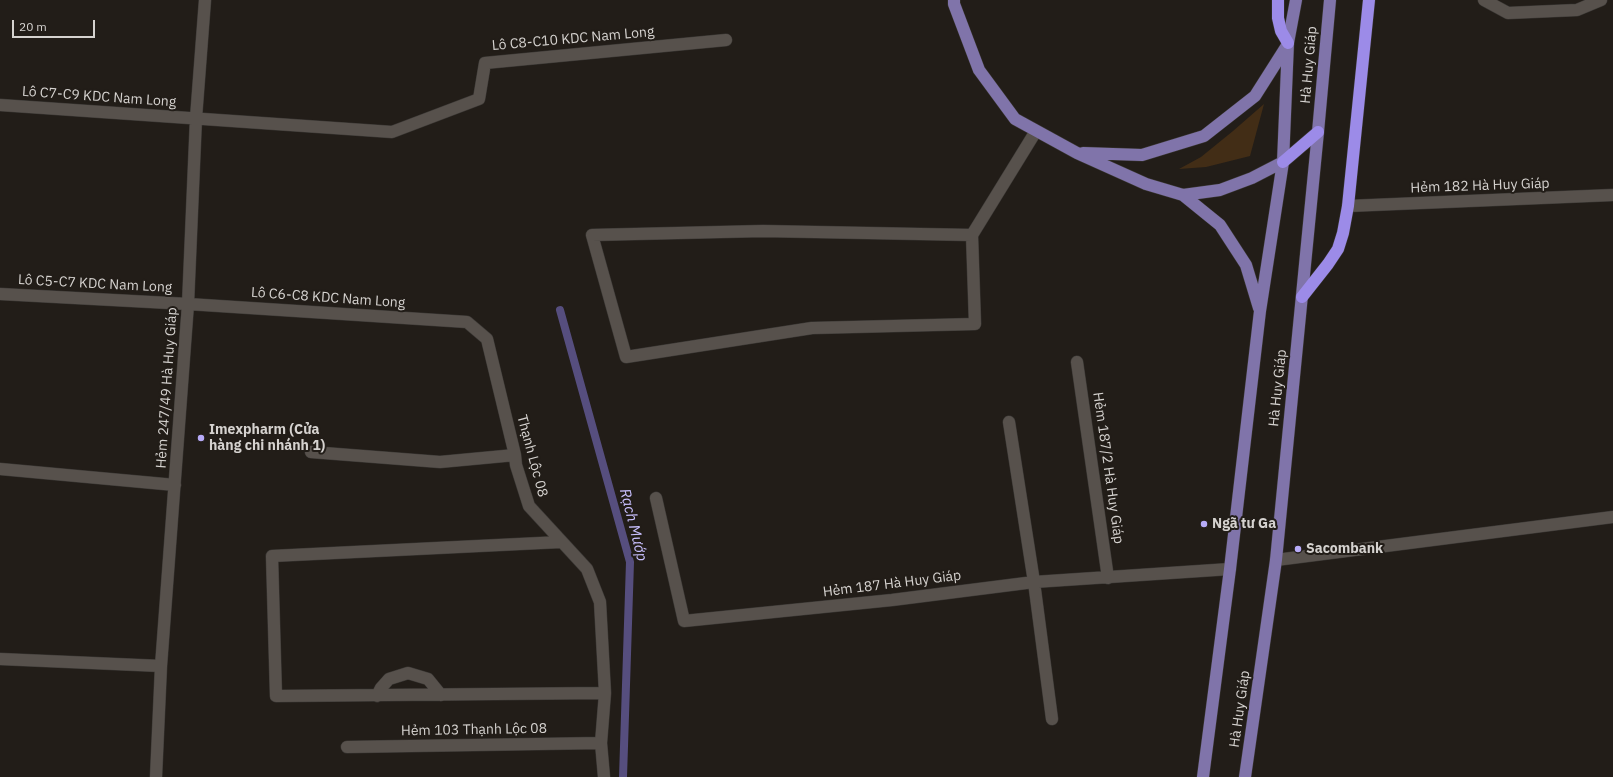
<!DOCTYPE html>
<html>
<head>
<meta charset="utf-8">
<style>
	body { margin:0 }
	#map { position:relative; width:1613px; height:777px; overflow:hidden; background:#221d18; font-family:"IBM Plex Sans",sans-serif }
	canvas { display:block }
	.scale { position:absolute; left:12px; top:20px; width:83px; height:18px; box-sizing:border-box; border:2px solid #d5d2cf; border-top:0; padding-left:5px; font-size:12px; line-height:14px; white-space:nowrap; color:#d5d2cf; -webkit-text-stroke:3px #221d18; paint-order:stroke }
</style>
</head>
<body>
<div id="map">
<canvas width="1613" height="777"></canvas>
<div class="scale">20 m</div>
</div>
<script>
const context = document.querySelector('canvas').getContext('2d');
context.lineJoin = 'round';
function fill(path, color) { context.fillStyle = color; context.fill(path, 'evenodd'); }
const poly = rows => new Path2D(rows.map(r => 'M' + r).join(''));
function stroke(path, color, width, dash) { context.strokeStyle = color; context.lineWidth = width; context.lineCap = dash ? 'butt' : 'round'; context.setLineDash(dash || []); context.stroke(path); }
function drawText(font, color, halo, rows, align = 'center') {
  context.font = font + ' "IBM Plex Sans",sans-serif'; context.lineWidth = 4; context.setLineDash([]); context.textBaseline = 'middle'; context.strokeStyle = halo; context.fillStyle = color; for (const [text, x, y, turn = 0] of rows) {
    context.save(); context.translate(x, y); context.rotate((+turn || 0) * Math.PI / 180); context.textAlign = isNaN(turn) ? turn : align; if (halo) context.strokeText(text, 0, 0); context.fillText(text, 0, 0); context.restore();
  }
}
fill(poly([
	[1264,104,1250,156,1206,167,1179,169,1201,157,1233,131]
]), '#422d16');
stroke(poly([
	[560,310,630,562,623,777]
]), '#564e7e', 8);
const minor = poly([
	[1484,0,1508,13,1577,10,1601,0],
	[0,105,392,132,479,99,485,63,726,40],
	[1348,206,1613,195],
	[972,235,763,231,592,235,626,357,812,328,975,324,972,235,1036,131],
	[0,294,188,304,467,322,487,339,515,455,516,465,529,506,587,569,600,602,605,693,601,743,604,777],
	[1077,362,1108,578],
	[1009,422,1034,582,1052,719],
	[311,452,440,462,515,455],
	[0,469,175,485],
	[656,498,684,621,892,600,1034,582,1230,569],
	[561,542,272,556,276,696,605,693],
	[1276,560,1613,517],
	[0,659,161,666],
	[377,696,381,688,389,679,408,673,428,679,441,695],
	[347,747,601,743],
	[156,777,161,666,188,304,196,118,205,0]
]);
const major = poly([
	[954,0,954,4,979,70,1015,119,1077,153,1146,184,1183,195,1220,190,1252,178,1283,162],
	[1083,153,1142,155,1204,136,1255,96,1288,44],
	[1183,195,1220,225,1246,265,1259,308],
	[1203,777,1230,569,1260,311,1283,162,1288,43,1296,0],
	[1245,777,1276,560,1318,132,1330,0]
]);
const highway = poly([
	[1278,0,1278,18,1281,31,1288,43],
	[1283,162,1318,132],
	[1302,297,1328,264,1338,249,1343,233,1348,206,1369,0]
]);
stroke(minor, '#3b3835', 13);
stroke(major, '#3b3835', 13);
stroke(highway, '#3b3835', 13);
stroke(minor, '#57514c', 12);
stroke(major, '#8074aa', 12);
stroke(highway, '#9c8be8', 12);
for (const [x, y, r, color] of [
	[201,438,4,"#b7abf8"],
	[1204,524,4,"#b7abf8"],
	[1298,549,4,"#b7abf8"]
]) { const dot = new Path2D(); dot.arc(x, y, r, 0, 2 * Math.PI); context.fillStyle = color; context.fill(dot); stroke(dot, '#221d18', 1.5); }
drawText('14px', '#d5d2cf', '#221d18', [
	["Lô C8-C10 KDC Nam Long",573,39,-5],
	["Hà Huy Giáp",1309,65,-85],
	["Lô C7-C9 KDC Nam Long",99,97,4],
	["Hẻm 182 Hà Huy Giáp",1480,186,-2],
	["Lô C5-C7 KDC Nam Long",95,284,3],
	["Lô C6-C8 KDC Nam Long",328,298,4],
	["Hẻm 247/49 Hà Huy Giáp",167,388,-86],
	["Hà Huy Giáp",1278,388,-84],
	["Thạnh Lộc 08",532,456,75],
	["Hẻm 187/2 Hà Huy Giáp",1108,468,82],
	["Hẻm 187 Hà Huy Giáp",892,584,-7],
	["Hà Huy Giáp",1240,709,-82],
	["Hẻm 103 Thạnh Lộc 08",474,730,-1]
]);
drawText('bold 14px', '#d5d2cf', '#221d18', [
	["Imexpharm (Cửa",209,430],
	["hàng chi nhánh 1)",209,446],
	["Ngã tư Ga",1212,524],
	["Sacombank",1306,549]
], 'left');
drawText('italic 15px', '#c8bffd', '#221d18', [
	["Rạch Mướp",633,525,76]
]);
</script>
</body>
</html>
